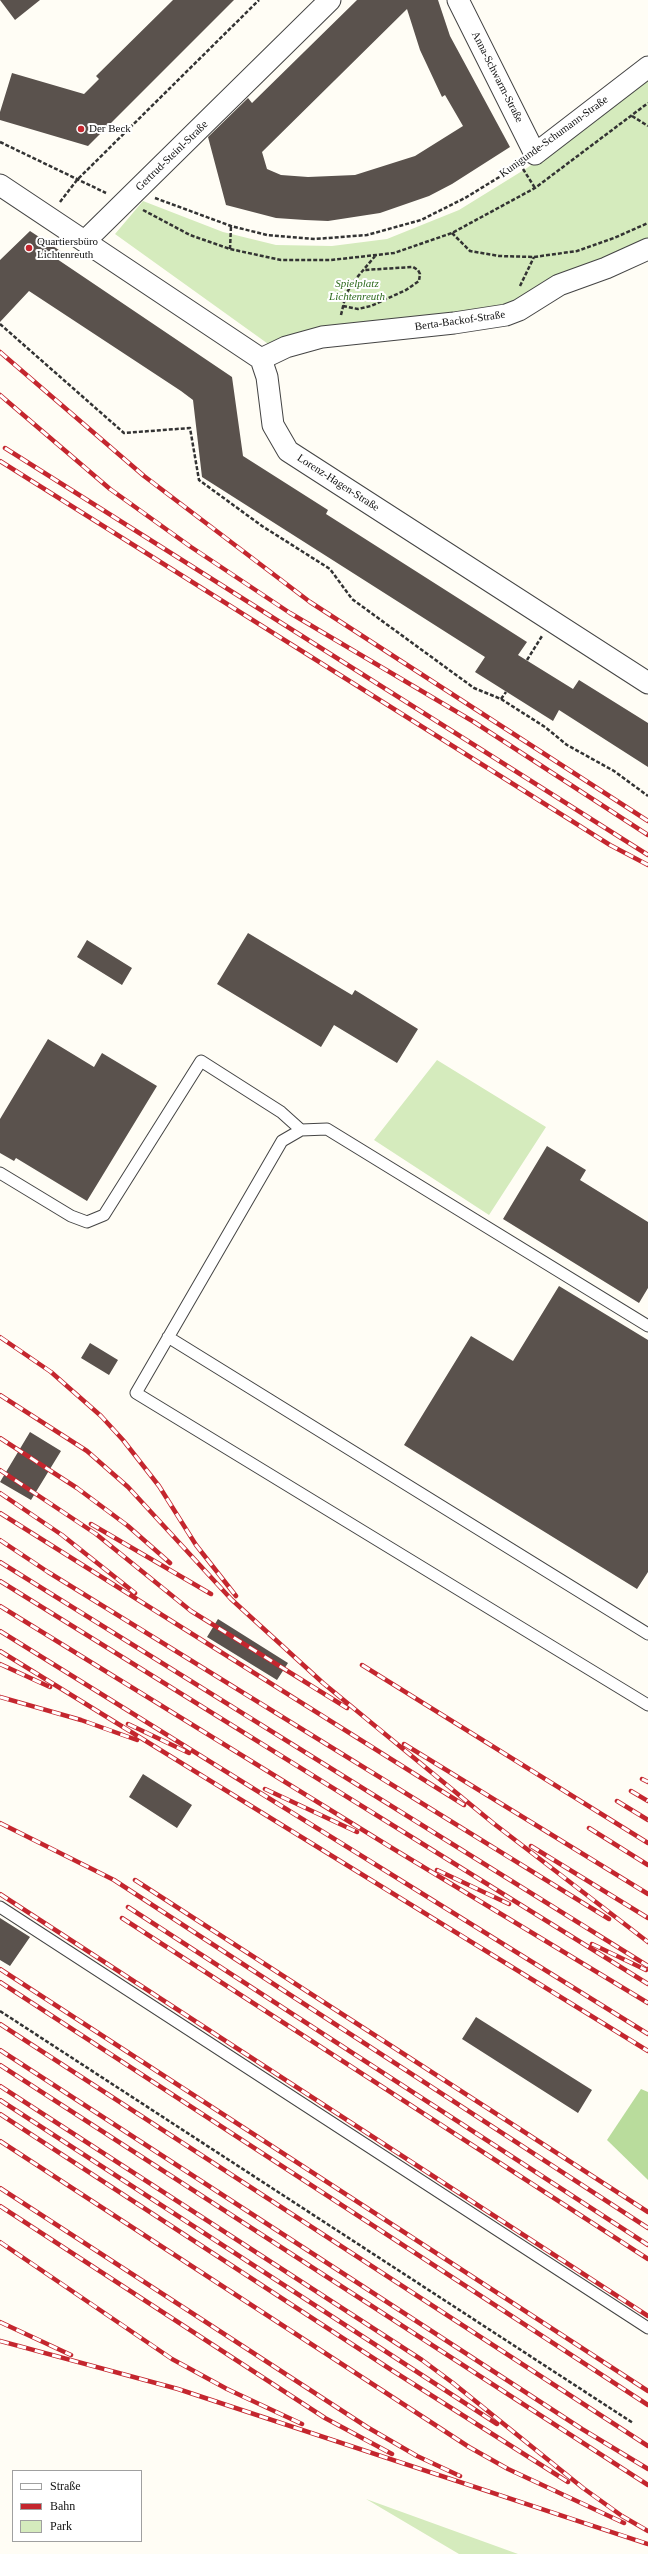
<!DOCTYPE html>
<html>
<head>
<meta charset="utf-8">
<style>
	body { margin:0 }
	#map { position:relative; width:648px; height:2554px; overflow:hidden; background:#fffdf5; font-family:"Times New Roman",serif }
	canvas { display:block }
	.legend { position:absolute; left:12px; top:2470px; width:130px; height:72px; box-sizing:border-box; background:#fff; border:1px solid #a0a0a0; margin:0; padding:5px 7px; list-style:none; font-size:12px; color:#111 }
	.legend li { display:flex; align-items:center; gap:8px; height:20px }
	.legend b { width:20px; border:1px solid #a0a0a0 }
</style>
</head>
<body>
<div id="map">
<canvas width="648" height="2554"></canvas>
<ul class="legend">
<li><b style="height:5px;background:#fff"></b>Straße</li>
<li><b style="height:5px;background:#c4262e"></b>Bahn</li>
<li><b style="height:11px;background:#d5ebbd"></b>Park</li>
</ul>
</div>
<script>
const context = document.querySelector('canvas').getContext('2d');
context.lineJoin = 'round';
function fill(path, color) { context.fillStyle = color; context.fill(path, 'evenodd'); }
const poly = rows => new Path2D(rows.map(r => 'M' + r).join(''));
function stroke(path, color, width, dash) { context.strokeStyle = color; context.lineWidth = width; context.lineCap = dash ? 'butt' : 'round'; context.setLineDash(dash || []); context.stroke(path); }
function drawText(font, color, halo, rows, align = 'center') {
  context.font = font + ' "Times New Roman",serif'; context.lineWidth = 4; context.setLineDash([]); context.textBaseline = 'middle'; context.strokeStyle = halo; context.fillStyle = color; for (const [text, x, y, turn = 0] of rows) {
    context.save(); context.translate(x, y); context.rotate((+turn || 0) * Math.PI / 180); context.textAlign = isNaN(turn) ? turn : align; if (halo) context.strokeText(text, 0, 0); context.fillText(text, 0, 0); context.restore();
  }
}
fill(poly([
	[648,80,648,242,515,305,271,346,115,234,143,201,223,232,276,245,332,246,387,239,459,210,527,168],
	[437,1060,546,1127,489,1215,374,1140],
	[366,2499,518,2554,459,2554]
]), '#d5ebbd');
fill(poly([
	[641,2089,648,2092,648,2180,607,2140]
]), '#b9dc9c');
fill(poly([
	[0,0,40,0,15,20],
	[173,0,234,0,88,146,0,120,0,112,12,73,84,94,99,79,96,76],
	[357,0,438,0,450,36,510,147,452,184,429,196,380,213,328,221,305,220,276,218,226,205,208,137,248,98,252,103],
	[407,9,420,50,442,97,445,95,463,126,415,156,355,175,308,177,281,175,267,169,262,152],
	[30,231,62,252,57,259,232,377,243,456,328,510,326,514,527,642,518,655,573,689,579,680,648,723,648,767,559,710,553,721,475,672,485,657,202,477,193,400,181,391,29,291,0,322,0,260],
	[248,933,352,995,355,990,418,1029,397,1063,334,1025,321,1047,217,984],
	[87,940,132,968,122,985,77,957],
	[48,1039,94,1067,102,1053,157,1086,87,1201,16,1158,14,1161,0,1153,0,1119],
	[547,1146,586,1170,580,1180,648,1222,648,1288,639,1303,503,1219],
	[559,1286,648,1340,648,1572,637,1589,404,1445,471,1336,513,1361],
	[90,1343,118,1360,109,1375,81,1358],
	[30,1432,61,1451,31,1500,0,1482],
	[218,1619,288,1663,277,1680,207,1637],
	[143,1774,192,1805,177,1828,129,1797],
	[0,1918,30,1937,10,1966,0,1960],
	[476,2017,592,2090,578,2113,462,2039]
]), '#5a524d');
const lane = poly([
	[0,1173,71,1216,87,1222,104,1215,201,1061,281,1112,301,1130],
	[648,1326,327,1129,301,1130,282,1141,136,1393,648,1705],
	[168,1337,648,1634],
	[0,1907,648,2328]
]);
const street = poly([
	[458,0,535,154,648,67],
	[0,185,261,359,267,377,273,425,288,451,648,683],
	[86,240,330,0],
	[261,359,286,347,322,337,454,323,506,315,519,310,559,285,606,268,648,249]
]);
stroke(lane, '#444', 13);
stroke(street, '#444', 23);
stroke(poly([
	[632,116,648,126],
	[0,142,106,193],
	[523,169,535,188],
	[155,198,231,226,267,235,315,239,367,235,421,220,465,198,519,165],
	[60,202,77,180,259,0],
	[143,210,190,235,230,249,281,260,331,260,394,253,452,233,535,188,648,103],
	[452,233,470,251,499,256,534,257,577,251,614,238,648,223],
	[230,249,231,226],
	[520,286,534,257],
	[343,306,358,309,371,306,406,290,419,281,420,274,418,270,413,267,364,270],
	[341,315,346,294,354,281,376,255],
	[0,324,124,433,190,428,199,480,262,526,330,569,352,599,474,688,501,699,545,727,567,745,614,771,648,796],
	[527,660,542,636],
	[501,699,506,692],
	[0,2011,633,2423]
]), '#333', 2.5, [4, 2]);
stroke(lane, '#fff', 11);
stroke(street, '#fff', 21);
const rail = poly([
	[0,352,144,476,310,602,648,821],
	[0,395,110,489,191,547,290,613,474,722,648,835],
	[5,448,648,855],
	[0,461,610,845,648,865],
	[0,1337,51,1372,101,1416,123,1440,159,1486,196,1545,236,1596],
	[0,1395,87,1451,128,1487,231,1599,323,1683,493,1823,648,1942],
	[0,1438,77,1488,128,1526,170,1563],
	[0,1470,96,1534,191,1611,347,1708],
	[0,1493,62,1535,135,1593],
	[0,1513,464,1805],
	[91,1524,211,1594],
	[0,1540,48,1572,609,1919],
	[0,1562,648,1966],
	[0,1581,648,1984],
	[0,1606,392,1848,648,2003],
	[0,1631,648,2034],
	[0,1651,648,2051],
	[0,1664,50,1687],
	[362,1665,648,1843],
	[0,1697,81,1720,137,1740],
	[128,1724,189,1753],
	[404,1744,648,1894],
	[642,1779,648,1782],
	[265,1789,357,1832],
	[631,1791,648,1801],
	[617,1801,648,1820],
	[0,1823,114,1880,648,2228],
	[589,1828,648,1865],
	[531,1846,648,1918],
	[437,1870,509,1904],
	[135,1880,648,2212],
	[0,1894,648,2316],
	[128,1907,648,2245],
	[122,1918,648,2259],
	[592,1944,646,1970],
	[0,1969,648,2391],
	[0,1982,648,2405],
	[0,2024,648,2446],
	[0,2050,582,2429,648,2469],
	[0,2065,648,2485],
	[0,2086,422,2360,453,2383,583,2488,622,2516,648,2531],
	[0,2100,497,2424],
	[0,2114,393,2371,568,2482],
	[0,2141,469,2447,508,2469,624,2523],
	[0,2188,367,2427,417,2456,460,2476],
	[0,2206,325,2418,392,2454],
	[0,2242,172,2359,227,2389,302,2424],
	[0,2322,71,2355],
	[0,2341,178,2389,648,2544]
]);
stroke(rail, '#c4262e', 4.5);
stroke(rail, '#fff', 3, [9]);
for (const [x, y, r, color] of [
	[81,129,4,"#c4262e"],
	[29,248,4,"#c4262e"]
]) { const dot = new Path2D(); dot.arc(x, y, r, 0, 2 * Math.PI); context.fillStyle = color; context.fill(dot); stroke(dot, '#fff', 1.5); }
drawText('11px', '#111', '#fff', [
	["Anna-Schwarm-Straße",497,77,63],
	["Kunigunde-Schumann-Straße",554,137,-36],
	["Gertrud-Steinl-Straße",172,156,-44],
	["Berta-Backof-Straße",460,321,-8],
	["Lorenz-Hagen-Straße",338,483,33]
]);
drawText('11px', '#111', '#fff', [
	["Der Beck",89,129],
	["Quartiersbüro",37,242],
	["Lichtenreuth",37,255]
], 'left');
drawText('italic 11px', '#2f6b1f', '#fff', [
	["Spielplatz",357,284],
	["Lichtenreuth",357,297]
]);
</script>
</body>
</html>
